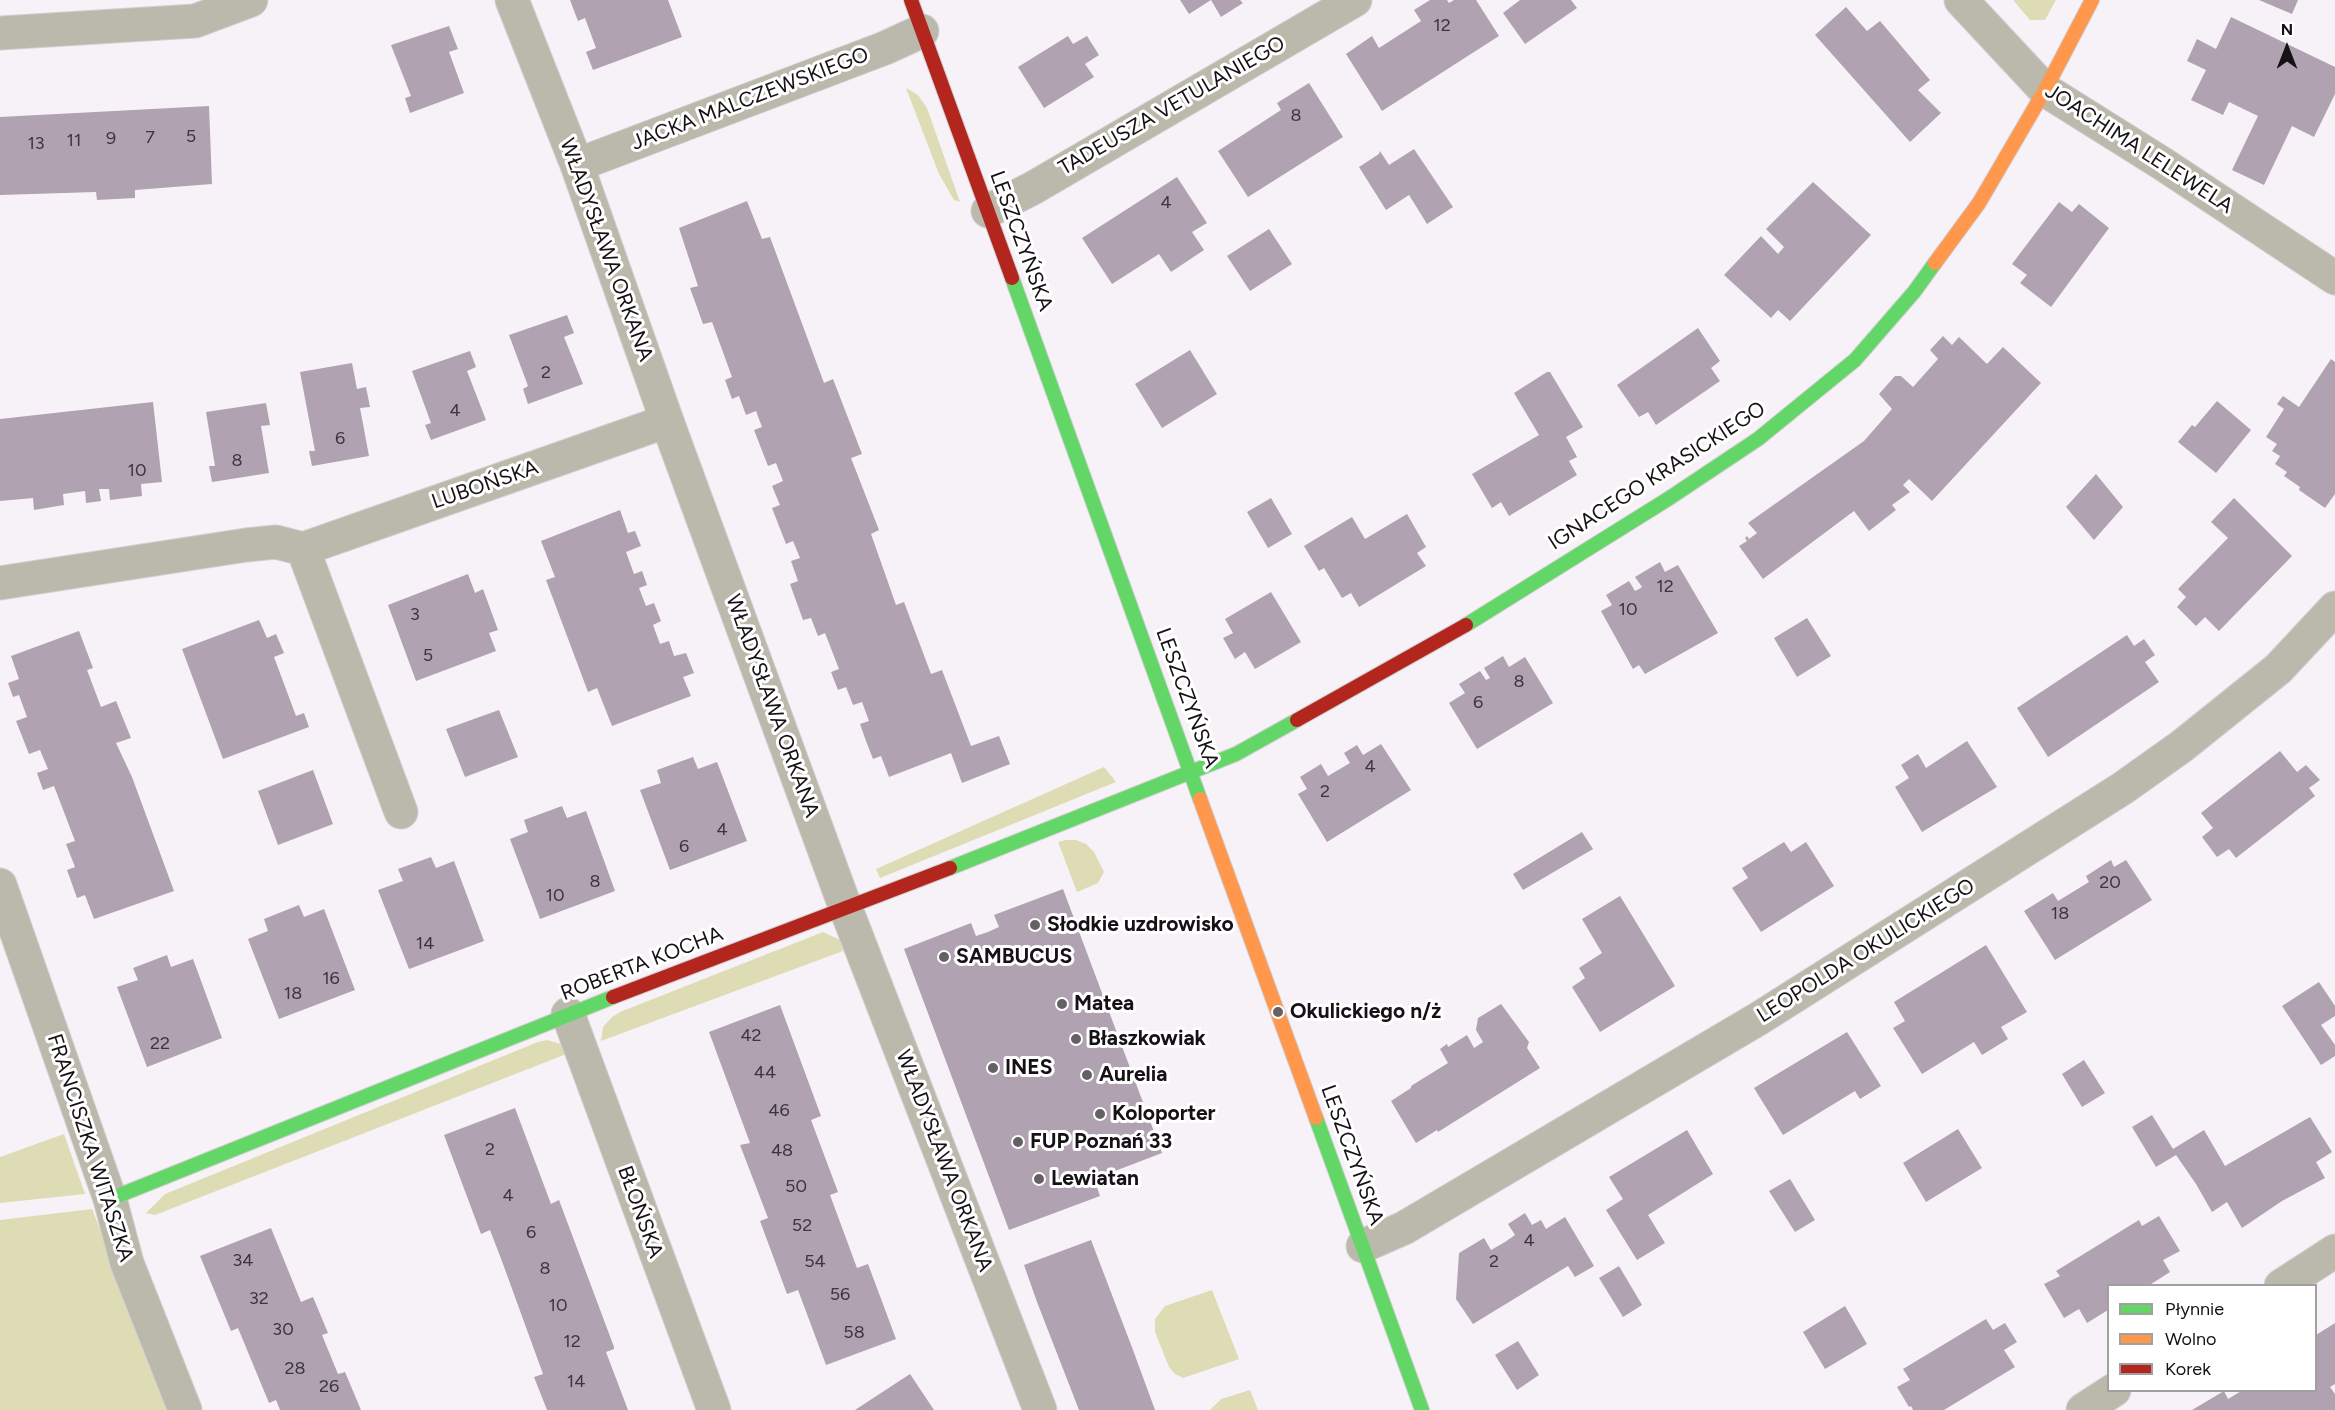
<!DOCTYPE html>
<html>
<head>
<meta charset="utf-8">
<style>
	body { margin:0 }
	#map { position:relative; width:2335px; height:1410px; overflow:hidden; background:#f7f2f7; font-family:Figtree,sans-serif }
	canvas { display:block }
	.legend { position:absolute; left:2107px; top:1284px; width:210px; height:108px; box-sizing:border-box; background:#fff; border:2px solid #a1a0a1; margin:0; padding:8px 10px; list-style:none; font-size:18px; color:#151115 }
	.legend li { display:flex; align-items:center; gap:12px; height:30px }
	.legend b { width:30px; border:2px solid #a1a0a1 }
	.north { position:absolute; left:2257px; top:18px; width:60px; height:60px; -webkit-text-stroke:4px #fff; paint-order:stroke; rotate:0deg; font-size:16px; font-weight:700; line-height:24px; text-align:center; color:#151115 }
	.north::after { content:''; display:block; margin:auto; width:21px; height:27px; background:#151115; clip-path:polygon(50% 0,100% 100%,50% 72%,0 100%) }
</style>
</head>
<body>
<div id="map">
<canvas width="2335" height="1410"></canvas>
<ul class="legend">
<li><b style="height:8px;background:#63d668"></b>Płynnie</li>
<li><b style="height:8px;background:#ff974d"></b>Wolno</li>
<li><b style="height:8px;background:#b3261e"></b>Korek</li>
</ul>
<div class="north">N</div>
</div>
<script>
const context = document.querySelector('canvas').getContext('2d');
context.lineJoin = 'round';
function fill(path, color) { context.fillStyle = color; context.fill(path, 'evenodd'); }
const poly = rows => new Path2D(rows.map(r => 'M' + r).join(''));
function stroke(path, color, width, dash) { context.strokeStyle = color; context.lineWidth = width; context.lineCap = dash ? 'butt' : 'round'; context.setLineDash(dash || []); context.stroke(path); }
function drawText(font, color, halo, rows, align = 'center') {
  context.font = font + ' Figtree,sans-serif'; context.lineWidth = 6; context.setLineDash([]); context.textBaseline = 'middle'; context.strokeStyle = halo; context.fillStyle = color; for (const [text, x, y, turn = 0] of rows) {
    context.save(); context.translate(x, y); context.rotate((+turn || 0) * Math.PI / 180); context.textAlign = isNaN(turn) ? turn : align; if (halo) context.strokeText(text, 0, 0); context.fillText(text, 0, 0); context.restore();
  }
}
fill(poly([
	[2013,0,2056,0,2045,20,2030,20],
	[906,88,918,95,927,108,960,202,954,200,939,174],
	[1104,767,1116,782,880,878,876,869],
	[1066,840,1076,840,1086,844,1094,852,1104,872,1098,883,1077,892,1058,842],
	[823,932,840,940,843,951,601,1041,603,1027,612,1017,620,1012],
	[547,1040,561,1044,569,1053,155,1215,146,1213,165,1194,538,1042],
	[64,1134,85,1194,0,1203,0,1157],
	[92,1209,172,1410,0,1410,0,1220],
	[1212,1290,1239,1359,1183,1378,1175,1374,1169,1367,1155,1332,1155,1319,1165,1306],
	[1250,1390,1258,1410,1210,1410,1221,1399]
]), '#dedcb4');
fill(poly([
	[570,0,668,0,682,37,593,70,586,52,596,48,585,18,578,21],
	[1180,0,1240,0,1243,3,1221,17,1211,0,1189,14],
	[1430,0,1447,0,1449,3,1454,0,1476,0,1499,36,1382,111,1346,54,1372,36,1379,48,1421,21,1414,10],
	[1520,0,1571,0,1577,8,1525,44,1503,13],
	[2259,0,2298,0,2292,14],
	[1846,7,1867,31,1880,21,1930,80,1918,90,1941,113,1910,142,1815,35],
	[2231,17,2335,67,2335,94,2314,137,2292,126,2264,185,2232,170,2258,116,2229,102,2223,115,2191,100,2206,70,2187,61,2197,39,2216,49],
	[449,26,458,49,449,52,464,93,410,113,405,98,411,96,391,45],
	[1068,36,1073,44,1087,36,1099,55,1085,64,1094,77,1044,108,1018,67],
	[1309,83,1343,137,1248,197,1218,151,1281,110,1277,103],
	[209,106,212,184,135,190,135,198,97,200,96,192,0,195,0,117],
	[1414,149,1453,207,1427,224,1409,195,1386,210,1359,167,1379,154,1380,151,1389,165],
	[1177,177,1207,223,1192,232,1204,250,1171,272,1159,254,1112,284,1082,238],
	[1813,182,1871,235,1790,321,1778,310,1771,318,1724,275,1761,236,1778,254,1784,247,1766,229],
	[747,201,762,239,770,237,824,383,833,379,862,454,851,458,879,530,871,534,896,605,904,602,931,674,942,670,971,746,999,736,1010,764,962,783,951,753,889,777,881,756,873,759,866,741,860,724,869,721,862,702,853,705,846,687,838,690,831,672,839,669,825,633,818,636,811,618,803,620,790,584,798,581,791,561,800,558,793,541,786,544,772,508,780,505,772,486,783,481,776,463,768,466,754,430,762,427,756,411,746,415,739,396,732,399,725,380,732,377,712,322,703,324,690,288,698,286,679,228],
	[2059,202,2072,212,2079,204,2109,228,2051,307,2020,283,2027,275,2012,264],
	[1269,229,1292,264,1250,291,1227,256],
	[567,315,574,333,564,337,583,384,528,404,523,389,528,386,509,335],
	[1698,328,1720,361,1711,368,1720,381,1656,425,1648,412,1639,417,1617,385],
	[1943,336,1952,345,1959,337,1987,364,2003,347,2041,383,1932,501,1909,479,1903,485,1910,492,1892,505,1896,510,1869,531,1854,511,1763,579,1739,546,1747,541,1745,538,1747,536,1749,539,1757,533,1748,523,1864,441,1892,409,1879,394,1895,376,1901,376,1913,387,1938,359,1930,350],
	[1190,350,1217,394,1162,428,1135,384],
	[470,351,476,367,467,371,486,420,431,440,425,425,431,423,412,371],
	[2331,359,2335,362,2335,494,2325,508,2299,490,2300,487,2284,476,2287,472,2275,464,2280,456,2272,451,2277,444,2266,437,2284,409,2277,404,2283,396,2299,407],
	[352,363,357,389,366,387,370,407,360,408,369,456,312,466,309,451,315,451,300,372],
	[1547,372,1550,372,1583,427,1566,437,1577,457,1569,461,1577,475,1509,516,1501,502,1492,508,1472,474,1539,435,1514,393],
	[2217,401,2251,430,2216,473,2178,442,2192,425,2195,427],
	[153,402,162,482,141,484,142,496,110,500,109,489,99,489,101,501,86,503,85,491,63,494,64,505,34,510,33,498,0,501,0,419],
	[266,403,270,425,261,426,269,473,212,482,209,466,215,466,206,412],
	[2096,474,2123,507,2094,540,2066,507],
	[1271,498,1292,534,1268,548,1247,512],
	[2234,498,2292,556,2219,631,2205,617,2196,626,2177,607,2186,597,2178,589,2228,538,2211,522],
	[620,510,628,533,635,531,641,546,626,552,634,574,642,571,647,585,639,588,646,606,654,603,661,621,653,625,660,644,669,641,674,656,686,653,694,673,683,677,691,696,612,726,597,688,588,692,546,580,555,577,541,541],
	[1407,514,1426,547,1417,553,1426,566,1359,607,1351,593,1342,598,1324,568,1319,571,1304,546,1352,517,1365,539],
	[1660,562,1665,572,1678,565,1718,633,1645,674,1639,665,1633,669,1601,611,1612,605,1606,595,1629,581,1635,591,1639,589,1642,587,1635,577],
	[468,574,475,593,483,589,498,630,489,633,496,651,416,681,388,605],
	[1271,592,1301,642,1255,669,1245,652,1235,659,1223,638,1233,633,1225,619],
	[1807,618,1831,656,1797,677,1774,638],
	[259,620,267,638,276,634,284,653,274,657,296,716,304,713,309,727,223,759,182,649],
	[79,631,93,668,87,670,101,707,116,701,131,738,116,743,132,777,174,891,94,919,85,895,77,898,67,870,75,867,66,844,75,841,54,786,43,790,37,773,48,769,40,750,29,754,16,721,27,717,19,695,13,697,8,683,19,679,11,656],
	[2127,635,2134,646,2144,639,2155,655,2145,662,2159,682,2048,757,2017,708],
	[1503,656,1509,667,1525,657,1553,703,1477,749,1449,703,1465,693,1459,684,1480,671,1486,680,1490,678,1484,668],
	[499,710,518,757,465,777,446,729],
	[1967,741,1997,787,1922,832,1895,787,1909,778,1901,765,1918,754,1926,768],
	[1381,744,1411,790,1327,842,1298,794,1307,789,1300,777,1321,764,1328,776,1350,763,1344,753,1357,745,1363,755],
	[2280,751,2297,772,2306,765,2320,780,2309,788,2315,796,2236,858,2229,849,2217,857,2202,837,2213,828,2201,813],
	[693,757,698,769,717,762,747,841,670,870,640,790,661,783,657,770],
	[313,770,333,824,278,845,258,791],
	[562,806,567,818,586,811,615,891,540,919,510,839,528,832,524,820],
	[1582,832,1593,849,1523,890,1513,874],
	[1784,842,1791,852,1806,842,1834,886,1761,932,1732,888,1748,878,1742,868],
	[431,857,436,868,454,861,484,941,409,969,378,890,403,881,398,869],
	[2111,860,2114,867,2126,860,2152,900,2055,960,2024,911,2053,893,2058,901,2089,882,2086,876],
	[1063,889,1162,1153,1094,1179,1100,1196,1009,1230,904,949,971,923,976,936,988,932,999,927,994,915],
	[1620,896,1675,986,1600,1032,1572,987,1585,978,1579,968,1602,953,1582,919],
	[299,905,304,917,324,909,355,990,279,1019,248,939,268,931,264,919],
	[1986,945,2027,1012,2001,1027,2008,1039,1982,1055,1974,1042,1922,1074,1893,1028,1905,1021,1894,1002],
	[167,955,171,967,193,959,222,1038,147,1067,117,987,138,980,133,968],
	[2319,982,2335,1006,2335,1016,2321,1025,2335,1045,2335,1056,2321,1065,2282,1006],
	[1501,1004,1529,1042,1527,1048,1540,1068,1438,1132,1437,1130,1416,1143,1391,1101,1411,1088,1411,1086,1448,1063,1440,1049,1447,1044,1448,1047,1467,1035,1474,1048,1483,1042,1476,1030,1478,1018],
	[780,1005,821,1116,811,1120,838,1192,830,1195,857,1268,868,1264,896,1339,826,1365,798,1290,787,1294,760,1221,768,1218,740,1145,750,1143,709,1032],
	[1847,1032,1881,1086,1860,1099,1855,1091,1783,1135,1754,1088],
	[2084,1060,2105,1093,2082,1107,2062,1074],
	[515,1108,551,1204,559,1200,614,1347,614,1349,606,1352,628,1410,547,1410,534,1377,543,1374,503,1264,490,1230,481,1234,444,1135],
	[2152,1115,2173,1149,2204,1130,2225,1166,2310,1117,2332,1152,2316,1162,2325,1178,2282,1201,2242,1228,2227,1202,2212,1212,2196,1184,2176,1155,2156,1167,2132,1127],
	[1958,1129,1982,1168,1926,1202,1903,1163],
	[1687,1130,1713,1174,1648,1215,1665,1243,1637,1260,1606,1210,1623,1199,1609,1177],
	[1790,1179,1815,1220,1795,1232,1769,1191],
	[1525,1213,1532,1225,1541,1220,1546,1229,1565,1217,1594,1266,1575,1277,1568,1266,1473,1324,1456,1299,1459,1253,1484,1238,1491,1250,1505,1242,1515,1235,1508,1224],
	[2159,1216,2180,1251,2163,1260,2170,1272,2148,1286,2108,1286,2108,1310,2087,1323,2079,1309,2064,1318,2044,1284,2060,1276,2056,1271,2139,1220,2142,1226],
	[271,1228,301,1302,313,1297,328,1333,322,1335,338,1374,345,1372,361,1410,280,1410,276,1400,269,1403,238,1328,231,1331,200,1256],
	[1091,1240,1133,1350,1155,1410,1079,1410,1037,1302,1024,1265],
	[1619,1266,1642,1305,1623,1317,1599,1278],
	[1845,1306,1867,1344,1825,1369,1803,1332],
	[1986,1319,1993,1330,2005,1323,2017,1342,2004,1350,2015,1367,1944,1410,1913,1410,1911,1406,1909,1407,1897,1387,1910,1380,1903,1369],
	[2335,1323,2335,1384,2330,1387,2335,1394,2335,1410,2192,1410,2224,1391,2228,1399,2243,1390,2316,1390,2316,1335],
	[1518,1341,1539,1375,1517,1390,1495,1355],
	[910,1374,934,1410,855,1410]
]), '#b0a2b1');
const street = poly([
	[512,0,577,165,667,421,846,909,1040,1410],
	[1961,0,2045,90,2163,164,2335,278],
	[0,33,195,21,251,0],
	[577,165,885,48,922,31],
	[988,211,1033,188,1355,0],
	[303,549,401,812],
	[0,583,246,545,276,542,303,549,667,421],
	[0,885,110,1199,127,1263,185,1410],
	[568,1014,714,1410],
	[1363,1246,1404,1228,1758,1019,2123,788,2182,746,2278,669,2335,608],
	[2281,1286,2335,1251],
	[2083,1410,2114,1390]
]);
const fast = poly([
	[1012,278,1200,799],
	[1466,625,1668,499,1758,439,1855,360,1914,292,1935,263],
	[950,868,1236,754,1297,720],
	[1316,1118,1422,1410],
	[110,1199,613,997]
]);
const slow = poly([
	[1935,263,1979,203,2045,90,2092,0],
	[1200,799,1316,1118]
]);
const jam = poly([
	[911,0,1012,278],
	[1297,720,1466,625],
	[613,997,950,868]
]);
stroke(street, '#d2cfd2', 35);
stroke(fast, '#d2cfd2', 16);
stroke(slow, '#d2cfd2', 16);
stroke(jam, '#d2cfd2', 16);
stroke(street, '#bbb9ab', 33);
stroke(fast, '#63d668', 14);
stroke(slow, '#ff974d', 14);
stroke(jam, '#b3261e', 14);
for (const [x, y, r, color] of [
	[1035,925,6,"#646064"],
	[944,957,6,"#646064"],
	[1062,1004,6,"#646064"],
	[1278,1012,6,"#646064"],
	[1076,1039,6,"#646064"],
	[993,1068,6,"#646064"],
	[1087,1075,6,"#646064"],
	[1100,1114,6,"#646064"],
	[1018,1142,6,"#646064"],
	[1039,1179,6,"#646064"]
]) { const dot = new Path2D(); dot.arc(x, y, r, 0, 2 * Math.PI); context.fillStyle = color; context.fill(dot); stroke(dot, '#fff', 2); }
drawText('18px', '#3c353c', null, [
	["12",1442,26],
	["8",1296,116],
	["5",191,137],
	["7",150,138],
	["9",111,139],
	["11",74,141],
	["13",36,144],
	["4",1166,203],
	["2",546,373],
	["4",455,411],
	["6",340,439],
	["8",237,461],
	["10",137,471],
	["12",1665,587],
	["10",1628,610],
	["3",415,615],
	["5",428,656],
	["8",1519,682],
	["6",1478,703],
	["4",1370,767],
	["2",1325,792],
	["4",722,830],
	["6",684,847],
	["8",595,882],
	["20",2110,883],
	["10",555,896],
	["18",2060,914],
	["14",425,944],
	["16",331,979],
	["18",293,994],
	["42",751,1036],
	["22",160,1044],
	["44",765,1073],
	["46",779,1111],
	["2",490,1150],
	["48",782,1151],
	["50",796,1187],
	["4",508,1196],
	["52",802,1226],
	["6",531,1233],
	["4",1529,1241],
	["34",243,1261],
	["54",815,1262],
	["2",1494,1262],
	["8",545,1269],
	["56",840,1295],
	["32",259,1299],
	["10",558,1306],
	["30",283,1330],
	["58",854,1333],
	["12",572,1342],
	["28",295,1369],
	["14",576,1382],
	["26",329,1387]
]);
drawText('21px', '#151115', '#fff', [
	["JACKA MALCZEWSKIEGO",750,99,-21],
	["TADEUSZA VETULANIEGO",1172,106,-30],
	["JOACHIMA LELEWELA",2139,149,33],
	["LESZCZYŃSKA",1021,241,70],
	["WŁADYSŁAWA ORKANA",606,250,70],
	["IGNACEGO KRASICKIEGO",1657,476,-33],
	["LUBOŃSKA",485,485,-19],
	["LESZCZYŃSKA",1187,698,70],
	["WŁADYSŁAWA ORKANA",772,706,70],
	["LEOPOLDA OKULICKIEGO",1866,951,-32],
	["ROBERTA KOCHA",642,964,-21],
	["FRANCISZKA WITASZKA",90,1148,72],
	["LESZCZYŃSKA",1352,1155,70],
	["WŁADYSŁAWA ORKANA",944,1161,69],
	["BŁOŃSKA",640,1212,70]
]);
drawText('bold 21px', '#151115', '#fff', [
	["Słodkie uzdrowisko",1047,925],
	["SAMBUCUS",956,957],
	["Matea",1074,1004],
	["Okulickiego n/ż",1290,1012],
	["Błaszkowiak",1088,1039],
	["INES",1005,1068],
	["Aurelia",1099,1075],
	["Koloporter",1112,1114],
	["FUP Poznań 33",1030,1142],
	["Lewiatan",1051,1179]
], 'left');
</script>
</body>
</html>
